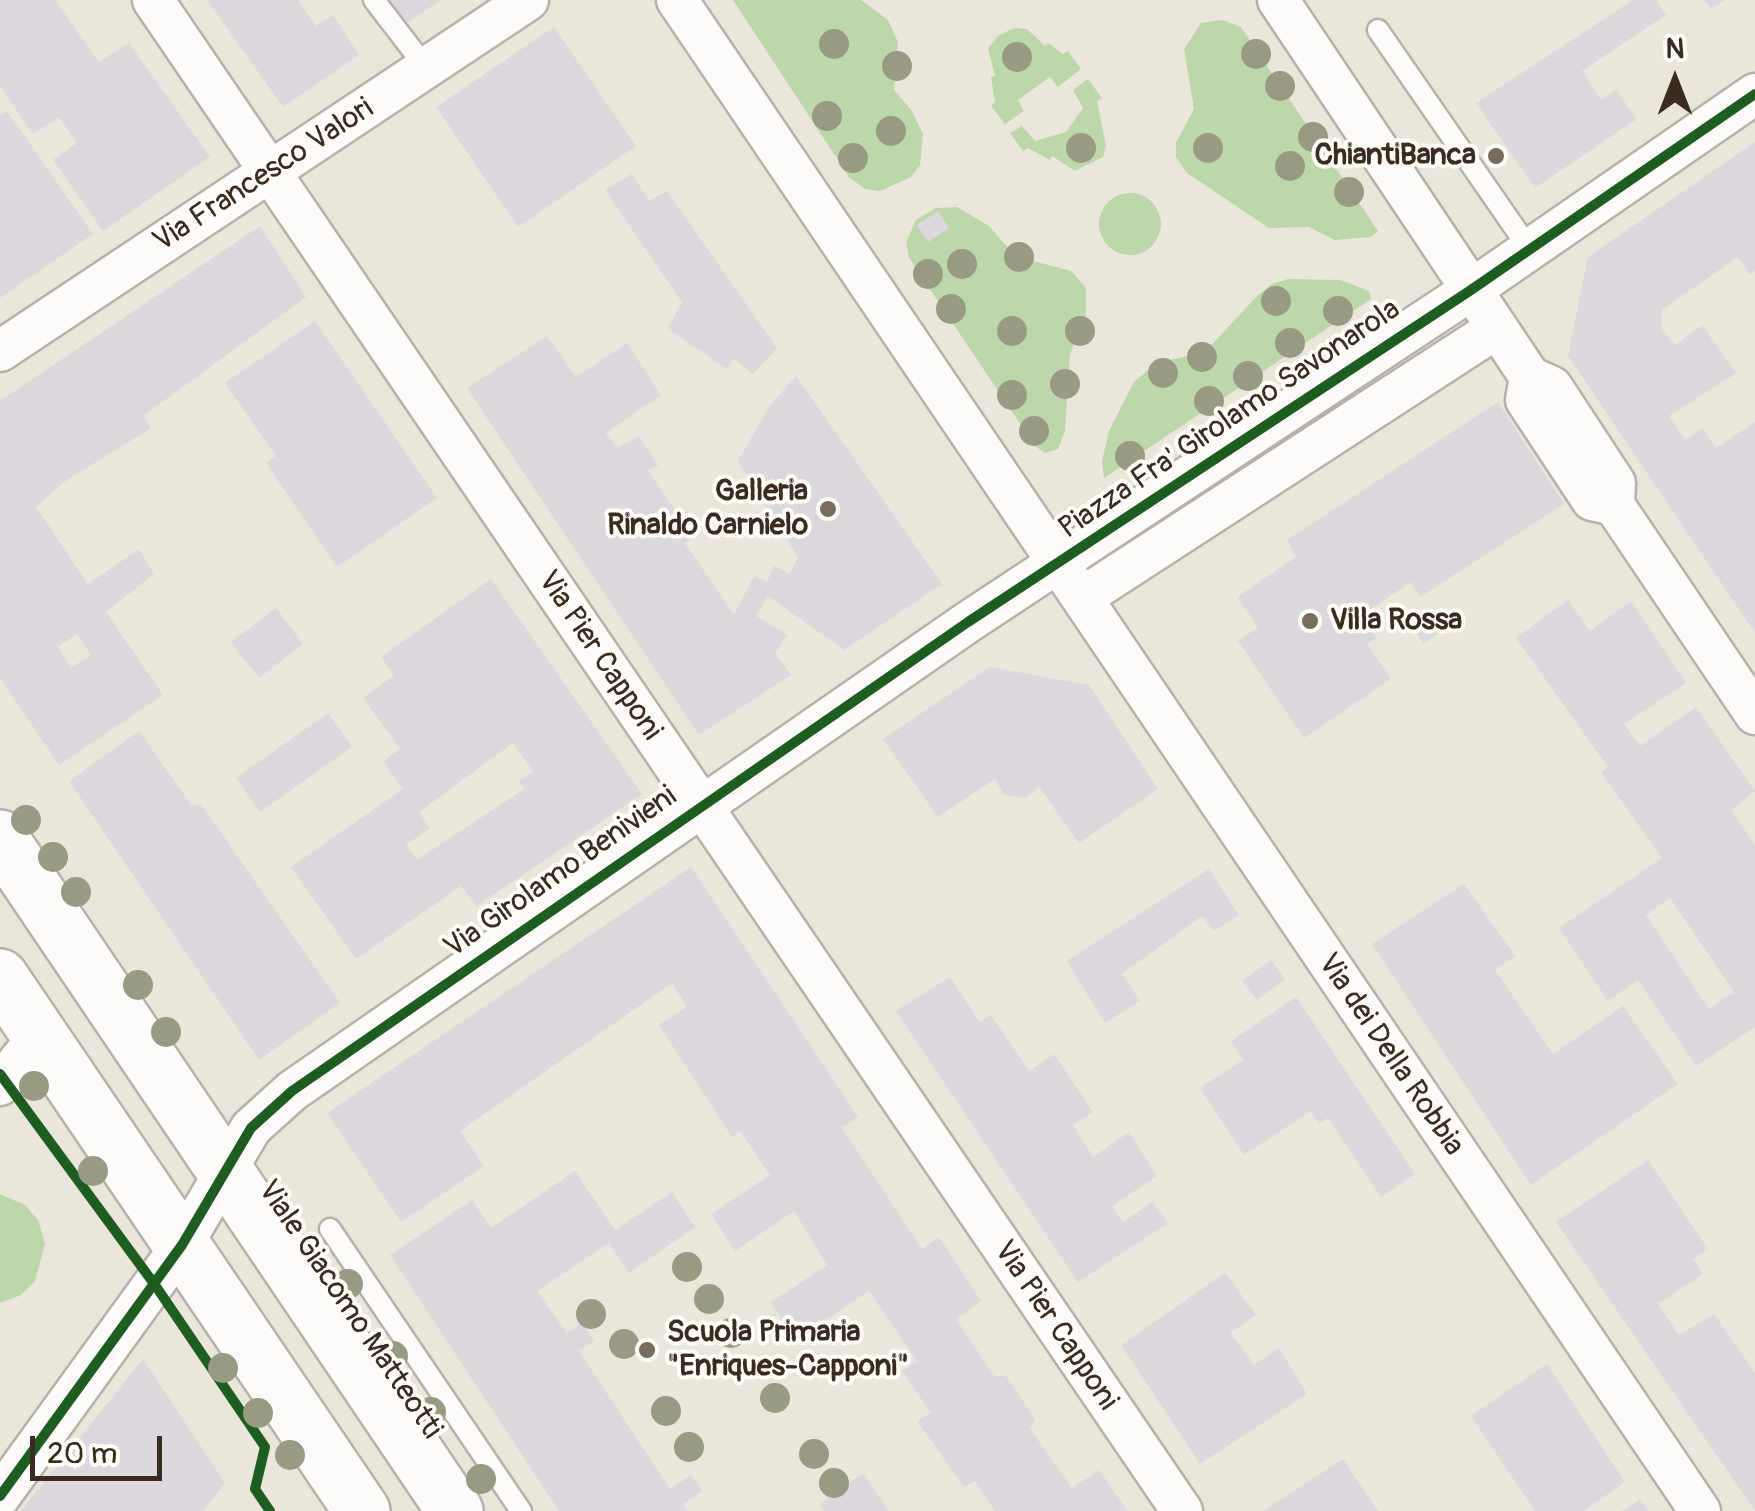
<!DOCTYPE html>
<html>
<head>
<meta charset="utf-8">
<style>
	body { margin:0 }
	#map { position:relative; width:1755px; height:1511px; overflow:hidden; background:#eae6d9; font-family:Pangolin,sans-serif }
	canvas { display:block }
	.north { position:absolute; left:1625px; top:30px; width:100px; height:100px; -webkit-text-stroke:8px #fdfcf7; paint-order:stroke; rotate:0deg; font-size:28px; font-weight:700; line-height:40px; text-align:center; color:#3b2a1e }
	.north::after { content:''; display:block; margin:auto; width:35px; height:45px; background:#3b2a1e; clip-path:polygon(50% 0,100% 100%,50% 72%,0 100%) }
	.scale { position:absolute; left:30px; top:1436px; width:132px; height:45px; box-sizing:border-box; border:5px solid #3b2a1e; border-top:0; padding-left:12px; font-size:30px; line-height:35px; white-space:nowrap; color:#3b2a1e; -webkit-text-stroke:8px #fdfcf7; paint-order:stroke }
</style>
</head>
<body>
<div id="map">
<canvas width="1755" height="1511"></canvas>
<div class="north">N</div>
<div class="scale">20 m</div>
</div>
<script>
const context = document.querySelector('canvas').getContext('2d');
context.lineJoin = 'round';
function fill(path, color) { context.fillStyle = color; context.fill(path, 'evenodd'); }
const poly = rows => new Path2D(rows.map(r => 'M' + r).join(''));
function stroke(path, color, width, dash) { context.strokeStyle = color; context.lineWidth = width; context.lineCap = dash ? 'butt' : 'round'; context.setLineDash(dash || []); context.stroke(path); }
function drawText(font, color, halo, rows, align = 'center') {
  context.font = font + ' Pangolin,sans-serif'; context.lineWidth = 8; context.setLineDash([]); context.textBaseline = 'middle'; context.strokeStyle = halo; context.fillStyle = color; for (const [text, x, y, turn = 0] of rows) {
    context.save(); context.translate(x, y); context.rotate((+turn || 0) * Math.PI / 180); context.textAlign = isNaN(turn) ? turn : align; if (halo) context.strokeText(text, 0, 0); context.fillText(text, 0, 0); context.restore();
  }
}
fill(poly([
	[733,0,861,0,888,20,898,42,894,90,912,111,923,134,920,165,911,177,880,191,865,189,849,177],
	[1222,20,1241,27,1378,231,1371,237,1335,240,1309,227,1269,228,1187,173,1176,157,1176,143,1194,109,1184,49,1201,23],
	[1015,28,1027,29,1045,46,1048,43,1063,54,1068,51,1081,69,1058,87,1050,77,1018,100,1024,111,1005,124,991,106,995,102,991,77,995,76,988,48,999,35],
	[1088,79,1102,98,1097,101,1106,146,1103,157,1075,171,1052,156,1050,160,1028,148,1023,151,1010,133,1022,126,1035,141,1066,132,1083,108,1073,90],
	'1099 224a31 31 0 1 1 62 0a31 31 0 1 1-62 0Z',
	[957,207,989,226,1015,256,1071,271,1086,288,1086,317,1070,354,1065,431,1058,449,1045,453,1035,446,909,258,906,242,916,220,936,208],
	[1288,279,1340,280,1369,291,1371,299,1104,478,1102,461,1109,431,1134,382,1156,363,1205,352,1257,296,1272,284],
	[0,1194,25,1205,38,1220,45,1244,35,1281,21,1295,0,1303]
]), '#bcd8a8');
fill(poly([
	[0,0,55,0,99,62,129,43,210,157,103,231,53,160,77,143,59,117,33,134,0,86],
	[207,0,298,0,316,26,333,15,359,55,283,107],
	[389,0,441,0,404,25],
	[1633,0,1656,0,1666,15,1582,71,1601,100,1616,90,1637,119,1535,188,1476,103],
	[1704,0,1725,0,1711,9],
	[554,27,636,146,518,227,436,107],
	[7,111,93,234,0,298,0,116],
	[1755,142,1755,271,1749,274,1738,257,1662,310,1661,328,1675,345,1702,325,1736,373,1669,416,1685,440,1703,428,1716,448,1755,422,1755,633,1568,356,1588,257],
	[632,174,649,201,667,191,777,348,753,374,734,359,727,369,668,329,682,302,605,190],
	[938,211,949,228,928,242,917,225],
	[260,226,306,297,143,416,151,428,64,482,36,507,88,584,139,549,154,574,106,612,163,695,59,765,0,678,0,401],
	[77,634,91,655,71,668,58,647],
	[315,321,437,498,337,567,266,463,276,456,225,383],
	[547,336,576,377,627,343,661,395,606,433,618,448,639,436,658,465,648,471,694,537,685,543,734,615,754,576,767,582,774,566,790,574,798,557,738,461,770,405,796,376,942,584,844,650,768,596,756,616,787,635,775,653,791,675,699,735,467,388],
	[1498,402,1564,504,1420,597,1411,582,1361,616,1377,638,1367,644,1391,679,1304,738,1238,641,1258,627,1237,597,1296,557,1287,540],
	[491,579,642,794,477,906,461,886,356,959,291,867,403,789,383,761,400,749,363,698,394,675,381,657],
	[513,743,533,771,519,781,524,789,417,860,406,845,430,828,419,812],
	[1568,600,1590,631,1631,601,1686,683,1624,724,1640,746,1696,707,1755,791,1731,810,1755,845,1755,1027,1696,1066,1638,980,1608,1001,1559,928,1662,858,1601,772,1608,767,1516,638],
	[1670,898,1734,992,1709,1009,1646,915],
	[276,608,303,644,259,678,231,642],
	[1426,610,1442,630,1424,644,1409,623],
	[990,667,1089,685,1158,789,1079,843,1039,787,1025,798,1004,795,995,779,938,817,883,739],
	[328,713,352,747,260,812,236,778],
	[139,731,192,806,201,804,340,1003,259,1060,69,781],
	[691,867,858,1117,842,1128,922,1249,939,1237,981,1301,956,1319,994,1376,1006,1376,1035,1419,1030,1429,1072,1488,1099,1470,1128,1511,995,1511,975,1481,964,1487,917,1421,931,1413,902,1371,917,1361,869,1291,795,1341,771,1302,827,1265,794,1211,735,1251,711,1214,770,1175,740,1131,732,1137,659,1025,687,1007,672,983,460,1131,484,1166,401,1222,327,1113],
	[1209,869,1239,915,1214,931,1202,916,1122,974,1140,1001,1105,1023,1067,961],
	[1464,884,1515,956,1495,970,1553,1054,1623,1006,1678,1084,1531,1185,1372,944],
	[1271,960,1285,979,1257,1000,1242,981],
	[950,977,980,1022,991,1015,1029,1071,1054,1054,1093,1112,1073,1125,1093,1157,1129,1132,1157,1176,1112,1206,1123,1222,1152,1202,1168,1223,1078,1282,896,1011],
	[1296,997,1415,1174,1381,1197,1328,1118,1319,1124,1311,1111,1244,1155,1200,1088,1243,1060,1231,1041],
	[1648,1160,1708,1249,1693,1259,1703,1274,1658,1304,1679,1335,1714,1314,1755,1373,1755,1511,1556,1222],
	[575,1171,615,1230,672,1192,695,1227,629,1273,609,1243,537,1291,567,1333,582,1322,594,1341,579,1351,670,1489,691,1475,702,1491,683,1504,688,1511,559,1511,390,1255,472,1200,491,1228],
	[1225,1273,1256,1315,1230,1333,1254,1365,1279,1348,1307,1394,1200,1464,1121,1345],
	[143,1359,225,1483,203,1511,21,1511],
	[1547,1364,1625,1482,1584,1511,1535,1511,1471,1416],
	[1343,1459,1378,1511,1263,1511],
	[863,1473,889,1511,825,1511,820,1504],
	[1640,1499,1649,1511,1622,1511]
]), '#dcd8dd');
const lane = poly([
	[374,0,427,69],
	[1378,30,1530,250],
	[330,1229,521,1511]
]);
const street = poly([
	[153,0,1182,1511],
	[677,0,1700,1511],
	[1278,0,1530,377,1552,387,1615,483,1614,505,1755,714],
	[0,351,528,0],
	[1530,377,1526,400,1592,500,1614,505],
	[1083,597,1497,328],
	[0,1085,39,1036],
	[0,1496,182,1245,251,1128,292,1091,968,622,1471,290,1755,94]
]);
const primary = poly([
	[0,838,455,1511],
	[0,977,362,1511]
]);
stroke(lane, '#b6b2a9', 25);
stroke(street, '#b6b2a9', 45);
stroke(primary, '#b6b2a9', 60);
stroke(lane, '#fcfbf9', 20);
stroke(street, '#fcfbf9', 40);
stroke(primary, '#fcfbf9', 55);
stroke(poly([
	[0,1074,155,1285,265,1447,255,1489,270,1511],
	[0,1496,182,1245,251,1128,292,1091,968,622,1471,290,1755,94]
]), '#1b5e20', 10);
context.fillStyle = '#999a82';
for (const [x, y] of [
	[834,44],
	[1256,54],
	[1017,57],
	[897,66],
	[1280,86],
	[827,116],
	[891,131],
	[1313,137],
	[1081,148],
	[1208,148],
	[853,158],
	[1290,166],
	[1349,192],
	[1019,257],
	[962,264],
	[928,274],
	[1276,301],
	[951,309],
	[1338,311],
	[1012,331],
	[1080,331],
	[1290,343],
	[1202,357],
	[1163,373],
	[1248,376],
	[1065,384],
	[1012,395],
	[1209,401],
	[1034,431],
	[1130,456],
	[26,820],
	[53,857],
	[76,892],
	[138,985],
	[166,1032],
	[34,1086],
	[93,1171],
	[687,1267],
	[348,1284],
	[709,1299],
	[591,1314],
	[731,1333],
	[624,1344],
	[393,1356],
	[223,1368],
	[775,1398],
	[666,1411],
	[431,1412],
	[258,1413],
	[689,1447],
	[814,1454],
	[290,1455],
	[481,1479],
	[834,1483]
]) { context.beginPath(); context.arc(x, y, 15, 0, 2 * Math.PI); context.fill(); }
for (const [x, y, r, color] of [
	[1496,156,10,"#786c5f"],
	[828,509,10,"#786c5f"],
	[1310,621,10,"#786c5f"],
	[647,1350,10,"#786c5f"]
]) { const dot = new Path2D(); dot.arc(x, y, r, 0, 2 * Math.PI); context.fillStyle = color; context.fill(dot); stroke(dot, '#fdfcf7', 4); }
drawText('bold 30px', '#3b2a1e', '#fdfcf7', [
	["ChiantiBanca",1476,156],
	["Galleria",808,492],
	["Rinaldo Carnielo",808,526],
	["Villa Rossa",1330,621,"left"],
	["Scuola Primaria",667,1333,"left"],
	["\"Enriques-Capponi\"",667,1367,"left"]
], 'right');
drawText('30px', '#3b2a1e', '#fdfcf7', [
	["Via Francesco Valori",264,176,-33],
	["Piazza Fra' Girolamo Savonarola",1230,420,-34],
	["Via Pier Capponi",599,656,56],
	["Via Girolamo Benivieni",561,873,-35],
	["Via dei Della Robbia",1390,1055,56],
	["Viale Giacomo Matteotti",349,1310,56],
	["Via Pier Capponi",1055,1326,56]
]);
</script>
</body>
</html>
